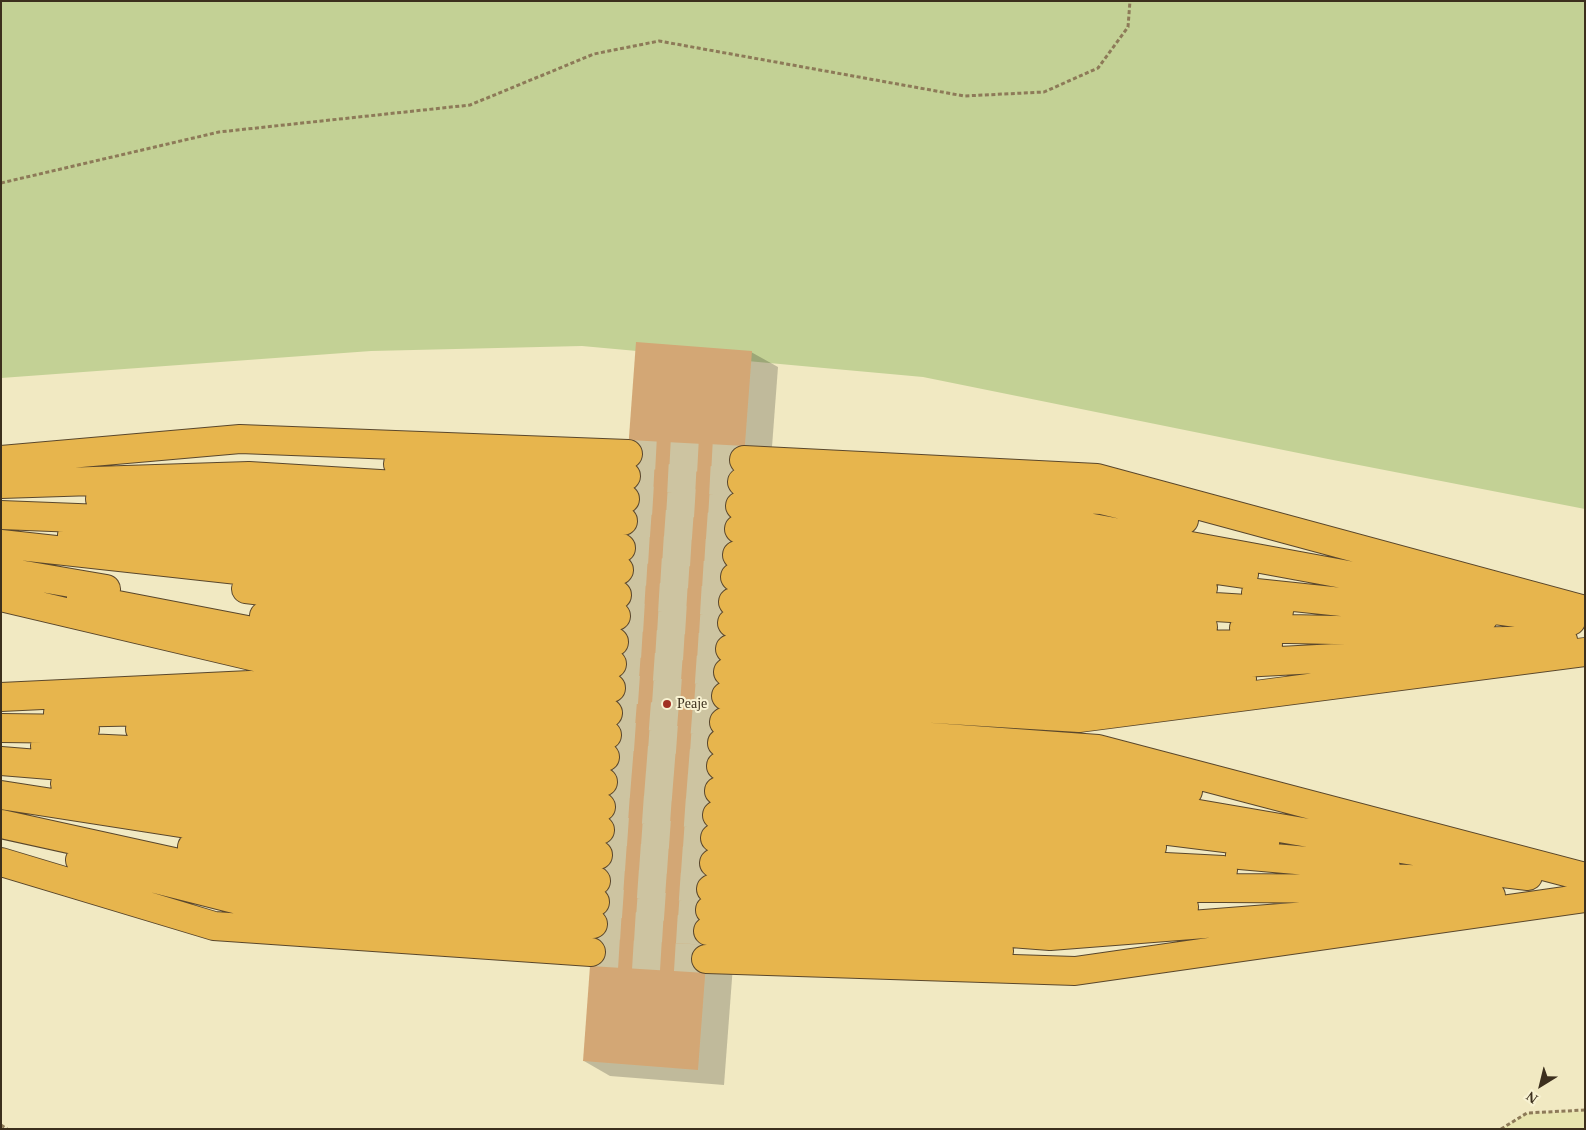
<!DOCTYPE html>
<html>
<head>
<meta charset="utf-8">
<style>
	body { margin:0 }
	#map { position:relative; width:1586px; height:1130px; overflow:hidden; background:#f1e9c2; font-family:"Times New Roman",serif }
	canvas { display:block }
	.frame { position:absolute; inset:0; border:2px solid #3c2f1d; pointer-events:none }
	.north { position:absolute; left:1516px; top:1060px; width:50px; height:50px; -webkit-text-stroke:4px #f8f2d2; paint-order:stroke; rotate:216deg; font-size:14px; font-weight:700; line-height:20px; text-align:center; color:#3c2f1d }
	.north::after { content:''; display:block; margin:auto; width:18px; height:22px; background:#3c2f1d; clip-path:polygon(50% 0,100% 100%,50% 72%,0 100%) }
</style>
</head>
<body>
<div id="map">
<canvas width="1586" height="1130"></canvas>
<div class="frame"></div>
<div class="north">N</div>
</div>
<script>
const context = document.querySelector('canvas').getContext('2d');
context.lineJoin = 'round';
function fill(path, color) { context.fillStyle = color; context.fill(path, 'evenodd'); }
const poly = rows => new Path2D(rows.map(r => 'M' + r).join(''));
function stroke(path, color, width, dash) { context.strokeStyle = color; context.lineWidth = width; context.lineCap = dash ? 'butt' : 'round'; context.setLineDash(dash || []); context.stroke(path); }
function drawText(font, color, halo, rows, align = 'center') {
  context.font = font + ' "Times New Roman",serif'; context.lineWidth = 4; context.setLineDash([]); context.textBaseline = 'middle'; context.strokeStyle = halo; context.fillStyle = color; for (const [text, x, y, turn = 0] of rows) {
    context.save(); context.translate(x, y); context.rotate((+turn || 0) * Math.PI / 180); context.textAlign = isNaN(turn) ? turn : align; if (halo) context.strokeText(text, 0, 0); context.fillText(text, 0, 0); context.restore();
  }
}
fill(poly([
	[1585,1111,1585,1129,1501,1129,1527,1113]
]), '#e8e5af');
fill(poly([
	[1,1,1585,1,1585,509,1328,459,923,377,582,346,371,351,1,378]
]), '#c3d195');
fill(poly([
	[751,352,778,367,724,1085,610,1076,584,1061]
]), '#0003');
fill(poly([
	[636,342,752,351,698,1070,583,1061]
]), '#d3a775');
stroke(poly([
	[628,454,744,460],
	[626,476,742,482],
	[625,499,740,506],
	[623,521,739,529],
	[621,548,737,555],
	[619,570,735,577],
	[617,595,733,602],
	[616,616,732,623],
	[614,642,730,649],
	[612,664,728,672],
	[611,688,726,696],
	[608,713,724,722],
	[607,735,722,743],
	[605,757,721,766],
	[603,782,719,791],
	[601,807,717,815],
	[600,830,715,838],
	[598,855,714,863],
	[596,881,711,889],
	[595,902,710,910],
	[593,924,708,931],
	[591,952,706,959]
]), '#cdc4a1', 28, [28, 14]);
const motorway = poly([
	[1,460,240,439,628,454],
	[744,460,1097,478,1585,610],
	[398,464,626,476],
	[742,482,1101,500,1184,520],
	[1,484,249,476,625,499],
	[100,499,281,499,623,521],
	[740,506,1071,524,1500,603],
	[1,515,281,526,621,548],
	[739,529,1070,549,1244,574],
	[72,535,269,550,619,570],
	[1,544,265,573,617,595],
	[737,555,1079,575,1203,588],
	[1,571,106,589],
	[735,577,1279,611],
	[246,589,288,594,616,616],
	[1256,593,1484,617],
	[1,597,302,668,611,688],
	[81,598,304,641,612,664],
	[733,602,1091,624,1203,627],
	[1480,608,1571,621],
	[264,616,293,621,614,642],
	[732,623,1087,646,1268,644],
	[1244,628,1471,633],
	[1451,642,1563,640],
	[730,649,1088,671,1471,651],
	[728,672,1069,695,1242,679],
	[726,696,1079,718,1585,652],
	[1,697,250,685,608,713],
	[58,713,258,709,607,735],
	[724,722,1098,749,1585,877],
	[1,728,85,729],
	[140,729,260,731,605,757],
	[722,743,1103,772,1188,791],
	[45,746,254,756,603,782],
	[1,761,246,781,601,807],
	[721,766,1088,795,1448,857],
	[65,784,245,805,600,830],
	[719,791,1057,817,1265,843],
	[1,795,232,831,598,855],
	[717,815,1152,847],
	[1,824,251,879,595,902],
	[715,838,1069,862,1223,870],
	[192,847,228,854,596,881],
	[1240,855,1386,868],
	[80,860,238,900,593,924],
	[1,862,214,926,591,952],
	[714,863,1061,887,1384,889],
	[1427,864,1528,876],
	[1363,877,1453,881],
	[711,889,1047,913,1184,907],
	[1362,901,1491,896],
	[710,910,1050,936,1384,910],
	[708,931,999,951],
	[706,959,1075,971,1585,898]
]);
stroke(motorway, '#5a472c', 30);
stroke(poly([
	[1,183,219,132,470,105,594,54,659,41,964,96,1044,92,1098,68,1128,27,1130,1],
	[1,1125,7,1129],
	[1501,1129,1527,1113,1585,1110]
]), '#8d7a58', 3, [4, 2.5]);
stroke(motorway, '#e7b54d', 28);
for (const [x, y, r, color] of [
	[667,704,5,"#a13023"]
]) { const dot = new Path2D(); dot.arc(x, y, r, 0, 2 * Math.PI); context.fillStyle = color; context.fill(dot); stroke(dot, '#f8f2d2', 2); }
drawText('14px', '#3c2f1d', '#f8f2d2', [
	["Peaje",677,704]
], 'left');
</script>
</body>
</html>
